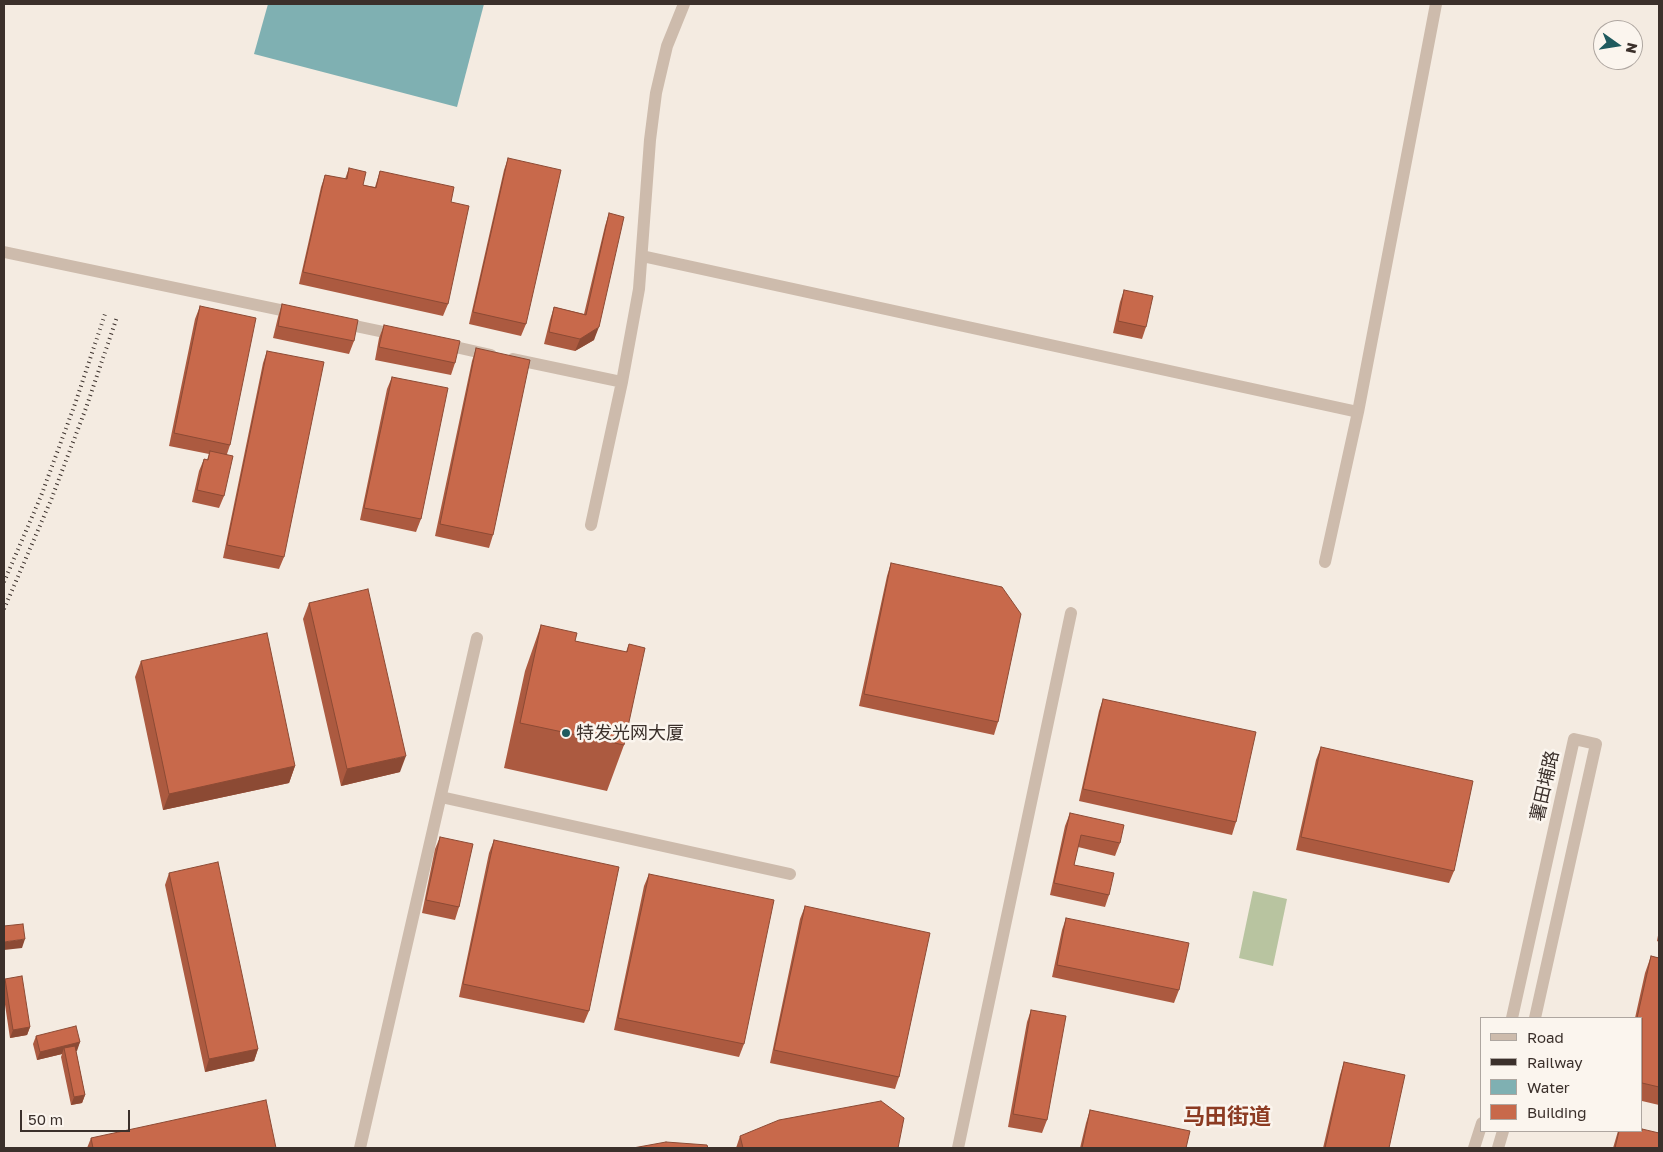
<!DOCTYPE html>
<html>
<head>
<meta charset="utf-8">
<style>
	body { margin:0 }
	#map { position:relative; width:1663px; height:1152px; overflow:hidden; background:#f4ebe1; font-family:"Golos Text",sans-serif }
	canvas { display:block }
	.frame { position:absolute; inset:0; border:5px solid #3b302b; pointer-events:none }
	.legend { position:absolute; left:1480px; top:1017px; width:162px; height:115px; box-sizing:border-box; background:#fbf5ee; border:1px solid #aea6a0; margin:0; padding:6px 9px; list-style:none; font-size:15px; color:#3b302b }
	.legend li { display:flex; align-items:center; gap:10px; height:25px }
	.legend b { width:25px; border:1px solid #aea6a0 }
	.north { position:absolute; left:1593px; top:20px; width:50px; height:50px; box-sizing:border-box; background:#fbf5ee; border:1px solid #aea6a0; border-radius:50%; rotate:103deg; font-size:14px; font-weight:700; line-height:20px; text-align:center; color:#3b302b }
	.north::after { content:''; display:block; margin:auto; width:18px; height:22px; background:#1f5a5e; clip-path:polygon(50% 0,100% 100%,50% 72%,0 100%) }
	.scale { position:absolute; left:20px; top:1110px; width:110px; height:22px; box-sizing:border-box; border:2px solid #3b302b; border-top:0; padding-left:6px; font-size:15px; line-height:18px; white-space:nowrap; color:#3b302b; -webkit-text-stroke:4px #fbf5ee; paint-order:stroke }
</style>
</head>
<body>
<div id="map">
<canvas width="1663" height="1152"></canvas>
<div class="frame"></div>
<ul class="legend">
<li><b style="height:6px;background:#cdbbac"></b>Road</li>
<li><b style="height:6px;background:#3b302b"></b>Railway</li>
<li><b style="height:14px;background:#7fb0b2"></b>Water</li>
<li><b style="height:14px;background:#c8694b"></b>Building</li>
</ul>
<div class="north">N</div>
<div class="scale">50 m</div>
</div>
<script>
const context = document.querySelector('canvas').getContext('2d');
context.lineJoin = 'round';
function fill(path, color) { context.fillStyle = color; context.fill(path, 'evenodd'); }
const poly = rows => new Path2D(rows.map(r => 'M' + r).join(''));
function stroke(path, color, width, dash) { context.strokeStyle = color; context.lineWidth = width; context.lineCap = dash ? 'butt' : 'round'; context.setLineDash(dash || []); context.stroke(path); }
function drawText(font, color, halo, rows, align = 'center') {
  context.font = font + ' "Golos Text","Noto Sans SC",sans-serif'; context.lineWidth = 5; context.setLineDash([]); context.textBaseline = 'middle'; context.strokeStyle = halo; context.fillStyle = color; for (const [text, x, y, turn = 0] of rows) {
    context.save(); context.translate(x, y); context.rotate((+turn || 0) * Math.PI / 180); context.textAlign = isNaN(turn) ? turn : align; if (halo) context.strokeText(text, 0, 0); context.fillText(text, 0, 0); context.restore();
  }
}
fill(poly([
	[1253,891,1287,899,1273,966,1239,958]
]), '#b8c4a0');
fill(poly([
	[268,4,484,4,457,107,254,54]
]), '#7fb0b2');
stroke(poly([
	[4,252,295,313],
	[642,256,1358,412],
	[341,323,398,335],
	[442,344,491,355],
	[513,359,622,382],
	[591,525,622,382,639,289,650,140,656,93,667,46,684,4],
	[1325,562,1358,412,1436,4],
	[441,797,790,874],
	[360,1148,477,638],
	[958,1148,1071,613]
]), '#cdbbac', 12);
stroke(poly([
	[1512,1018,1574,739,1596,744,1535,1018],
	[1474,1148,1482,1123],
	[1498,1148,1503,1131]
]), '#cdbbac', 12);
stroke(poly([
	[4,582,41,496,75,404,105,314],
	[4,609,51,500,86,408,117,317]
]), '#3b302b', 4, [1, 4]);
fill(poly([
	[508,158,526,324,521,336,469,324,504,170],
	[349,168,363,185,375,187,380,171,451,202,448,304,443,316,299,284,321,187,325,175,345,179],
	[609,213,594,340,575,351,544,344,550,320,554,307,584,314,605,226],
	[1124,290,1146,327,1142,339,1113,333,1120,302],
	[282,304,354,341,349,354,273,338,278,317],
	[200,306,230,445,227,454,224,496,219,508,192,502,199,471,204,459,207,460,209,454,169,446,195,319],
	[384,325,455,363,451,375,375,360,379,338],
	[476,348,493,535,489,548,435,536,472,361],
	[267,351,284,557,279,569,223,558,263,363],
	[392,377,421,519,416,532,360,520,387,389],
	[891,563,998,722,994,735,859,706,887,576],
	[309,603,400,772,341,786,303,619],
	[541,625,575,641,626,652,629,644,624,745,607,791,504,768,525,671],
	[141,661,295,766,289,783,163,810,135,677],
	[1103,699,1236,822,1232,835,1079,801,1099,711],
	[1321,747,1454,871,1449,883,1296,850,1316,760],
	[1070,813,1120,843,1115,856,1078,847,1074,865,1109,895,1105,907,1050,895,1065,826],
	[440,837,459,907,455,920,422,913,435,849],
	[494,840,589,1011,584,1023,459,997,489,853],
	[169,873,258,1049,254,1061,205,1072,165,885],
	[649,874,744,1044,739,1057,614,1030,644,886],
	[805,906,899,1077,895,1089,770,1063,800,919],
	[1066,918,1179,990,1174,1003,1052,977,1062,930],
	[1659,930,1659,942,1657,941],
	[1651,956,1659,958,1659,1105,1642,1101,1642,1018,1635,1018,1645,973],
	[5,979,30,1027,27,1035,10,1038,4,998,4,982],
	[1031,1010,1047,1120,1042,1133,1008,1127,1027,1022],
	[36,1036,80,1042,76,1051,85,1095,82,1103,71,1105,61,1057,62,1054,37,1060,33,1044],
	[1344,1062,1389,1148,1323,1148,1340,1075],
	[1090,1110,1186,1148,1080,1148,1086,1123],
	[1618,1131,1642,1131,1659,1148,1613,1148],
	[740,1136,898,1148,736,1148],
	[91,1138,276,1148,87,1148]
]), '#ac5a40');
fill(poly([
	[599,327,594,340,575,351,580,339],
	[406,756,400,772,341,786,347,769],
	[295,766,289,783,163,810,169,794],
	[25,939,22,948,4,950,4,942],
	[30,1027,27,1035,10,1038,13,1030],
	[80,1042,77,1051,65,1053,64,1048,62,1054,37,1060,40,1052],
	[258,1049,254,1061,205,1072,209,1059],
	[85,1095,82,1103,71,1105,74,1097]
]), '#8c4a34');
const building = poly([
	[508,158,561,170,526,324,473,312,508,158],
	[349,168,366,172,363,185,376,188,380,171,454,187,451,202,469,206,448,304,303,272,325,175,347,179,349,168],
	[609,213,624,217,599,327,580,339,549,332,554,307,586,315,609,213],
	[1124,290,1153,296,1146,327,1118,321,1124,290],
	[282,304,358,320,354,341,278,326,282,304],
	[200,306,256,318,230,445,174,433,200,306],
	[384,325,460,341,455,363,379,347,384,325],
	[476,348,530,360,493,535,440,524,476,348],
	[267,351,324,362,284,557,227,545,267,351],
	[392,377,448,388,421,519,364,508,392,377],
	[210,451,233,456,224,496,197,490,204,459,208,460,210,451],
	[891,563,1002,587,1021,614,998,722,864,694,891,563],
	[368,589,406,756,347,769,309,603,368,589],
	[541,625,577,633,575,641,627,652,629,644,645,648,624,745,520,723,541,625],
	[267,633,295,766,169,794,141,661,267,633],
	[1103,699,1256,732,1236,822,1083,789,1103,699],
	[1321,747,1473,781,1454,871,1301,837,1321,747],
	[1070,813,1124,825,1120,843,1081,835,1074,865,1114,873,1109,895,1054,883,1070,813],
	[440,837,473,844,459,907,426,900,440,837],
	[494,840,619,867,589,1011,463,984,494,840],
	[218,862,258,1049,209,1059,169,873,218,862],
	[649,874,774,900,744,1044,618,1018,649,874],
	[805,906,930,933,899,1077,774,1050,805,906],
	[1066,918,1189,943,1179,990,1057,965,1066,918],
	[23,924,25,939,4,942,4,926,23,924],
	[1651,956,1659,958,1659,1087,1642,1083,1642,1018,1637,1018,1651,956],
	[22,976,30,1027,13,1030,5,979,22,976],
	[1031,1010,1066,1016,1047,1120,1013,1114,1031,1010],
	[76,1026,80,1042,40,1052,36,1036,76,1026],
	[75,1046,85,1095,74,1097,64,1048,75,1046],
	[1344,1062,1405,1075,1389,1148,1325,1148,1344,1062],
	[266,1100,276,1148,93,1148,91,1138,266,1100],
	[881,1101,904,1118,898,1148,743,1148,740,1136,779,1120,881,1101],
	[1090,1110,1190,1131,1186,1148,1082,1148,1090,1110],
	[1642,1129,1659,1133,1659,1148,1615,1148,1619,1131,1642,1131,1642,1129],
	[666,1142,707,1145,708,1148,633,1148,666,1142]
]);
fill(building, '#c8694b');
stroke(building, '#8c4a34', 1);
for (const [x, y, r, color] of [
	[566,733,5,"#1f5a5e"]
]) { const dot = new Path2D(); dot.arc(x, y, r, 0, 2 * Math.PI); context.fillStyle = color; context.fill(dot); stroke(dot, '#fbf5ee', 2); }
drawText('18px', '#3b302b', '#fbf5ee', [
	["特发光网大厦",576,733]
], 'left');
drawText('18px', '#3b302b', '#fbf5ee', [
	["薯田埔路",1545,786,-77]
]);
drawText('bold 22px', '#8c3b22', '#fbf5ee', [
	["马田街道",1227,1117]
]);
</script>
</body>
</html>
